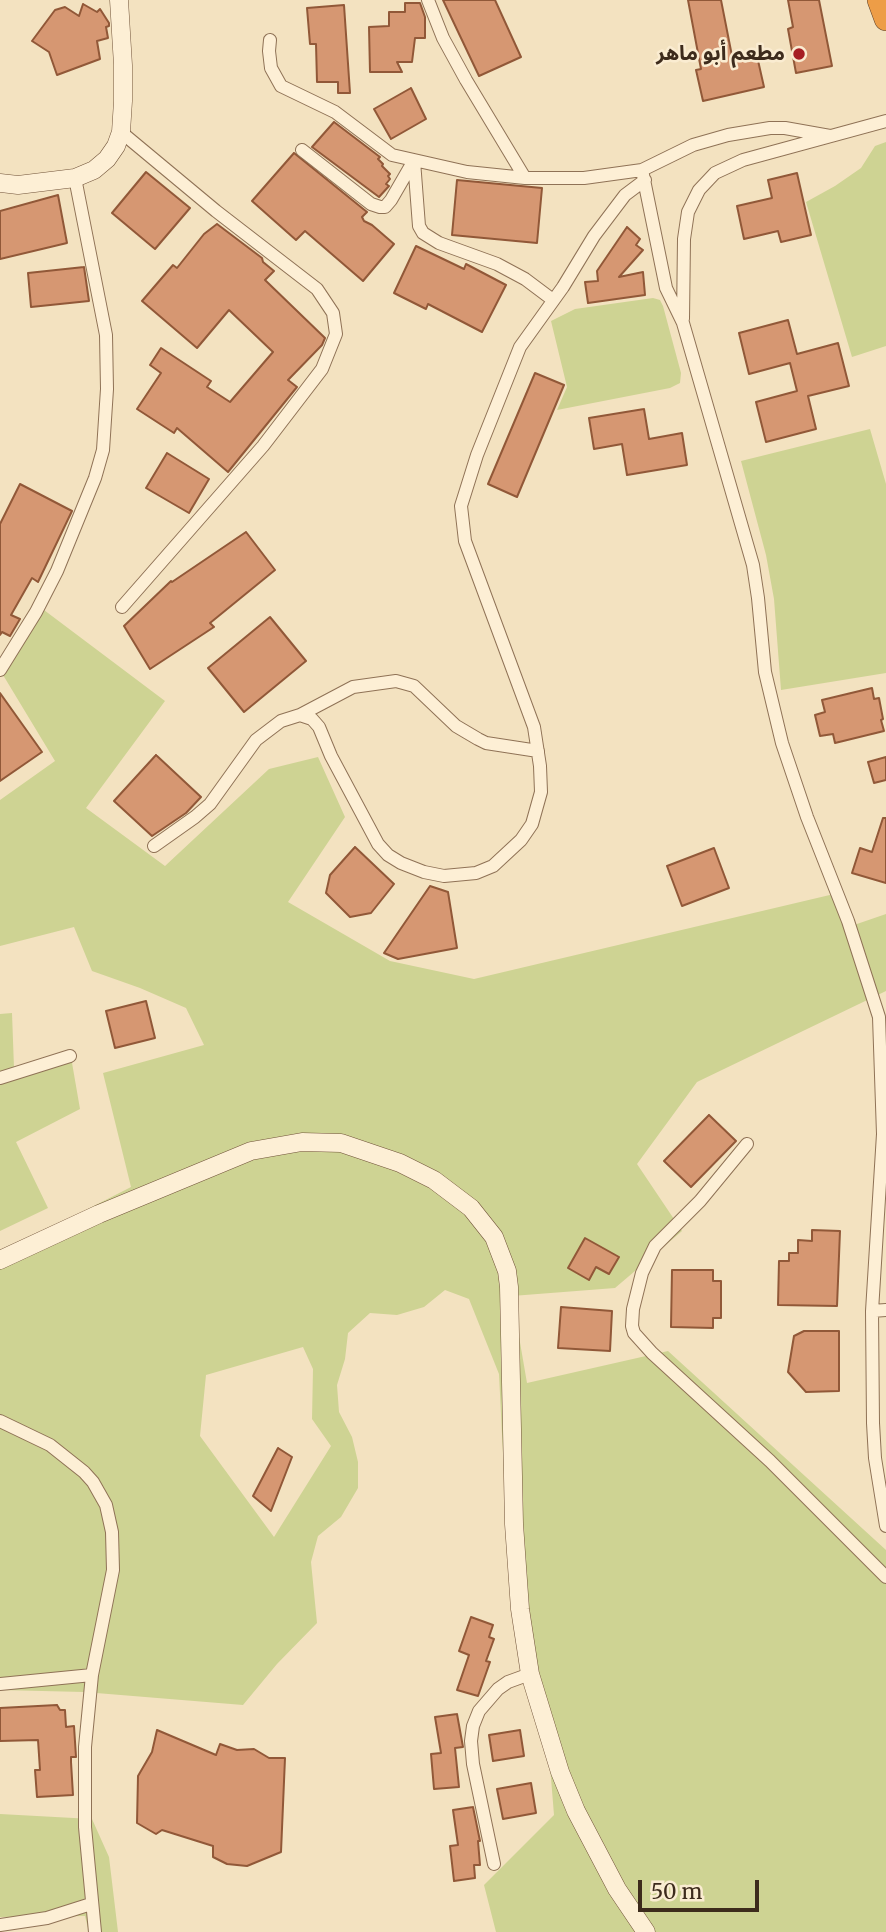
<!DOCTYPE html>
<html>
<head>
<meta charset="utf-8">
<style>
	body { margin:0 }
	#map { position:relative; width:886px; height:1932px; overflow:hidden; background:#f3e2c0; font-family:Merriweather,serif }
	canvas { display:block }
	.scale { position:absolute; left:638px; top:1880px; width:121px; height:32px; box-sizing:border-box; border:4px solid #3d2b1c; border-top:0; padding-left:9px; font-size:21px; line-height:24px; white-space:nowrap; color:#3d2b1c; -webkit-text-stroke:5px #faecd1; paint-order:stroke }
</style>
</head>
<body>
<div id="map">
<canvas width="886" height="1932"></canvas>
<div class="scale">50 m</div>
</div>
<script>
const context = document.querySelector('canvas').getContext('2d');
context.lineJoin = 'round';
function fill(path, color) { context.fillStyle = color; context.fill(path, 'evenodd'); }
const poly = rows => new Path2D(rows.map(r => 'M' + r).join(''));
function stroke(path, color, width, dash) { context.strokeStyle = color; context.lineWidth = width; context.lineCap = dash ? 'butt' : 'round'; context.setLineDash(dash || []); context.stroke(path); }
function drawText(font, color, halo, rows, align = 'center') {
  context.font = font + ' Merriweather,"Noto Sans Arabic",serif'; context.lineWidth = 5; context.setLineDash([]); context.textBaseline = 'middle'; context.strokeStyle = halo; context.fillStyle = color; for (const [text, x, y, turn = 0] of rows) {
    context.save(); context.translate(x, y); context.rotate((+turn || 0) * Math.PI / 180); context.textAlign = isNaN(turn) ? turn : align; if (halo) context.strokeText(text, 0, 0); context.fillText(text, 0, 0); context.restore();
  }
}
fill(poly([
	[886,142,886,346,852,357,806,202,835,186,861,168,875,146],
	[653,298,660,300,663,306,681,373,680,383,670,388,557,410,567,387,551,321,575,309],
	[870,429,886,484,886,673,781,690,774,599,766,555,741,461],
	[36,604,165,701,86,808,165,866,269,769,318,757,345,817,288,902,390,961,474,979,834,894,854,925,886,914,886,991,697,1082,637,1164,682,1231,615,1288,512,1296,527,1383,668,1351,886,1550,886,1932,496,1932,484,1885,554,1815,548,1741,509,1575,499,1374,469,1299,445,1290,424,1307,397,1315,370,1313,348,1333,345,1359,337,1385,339,1412,352,1437,358,1462,358,1488,341,1517,318,1536,311,1562,317,1623,277,1664,243,1705,84,1692,0,1690,0,1254,131,1187,103,1073,204,1045,186,1008,140,988,92,971,74,927,0,946,0,800,55,761,0,670],
	[303,1347,313,1369,312,1419,331,1446,274,1537,200,1436,206,1375],
	[12,1013,14,1068,71,1057,80,1109,16,1142,48,1208,0,1231,0,1014],
	[0,1814,92,1819,109,1857,118,1932,89,1932,85,1916,0,1917]
]), '#ced393');
const building = poly([
	[443,0,495,0,521,57,479,76,443,0],
	[688,0,721,0,733,61,757,56,764,87,703,101,696,70,701,69,688,0],
	[788,0,819,0,832,66,796,73,788,29,793,27,788,0],
	[405,3,420,3,425,17,425,38,415,38,412,62,397,62,402,72,370,72,369,27,389,26,389,12,405,12,405,3],
	[83,4,97,12,100,9,109,23,109,26,106,27,108,38,97,41,100,59,57,75,49,52,32,41,55,10,65,7,79,16,83,4],
	[344,5,350,93,338,93,338,82,317,82,316,44,310,44,307,8,344,5],
	[411,88,426,119,391,139,374,109,411,88],
	[334,122,380,157,378,159,383,164,382,166,390,174,388,176,390,179,386,184,389,186,379,197,312,147,334,122],
	[294,153,367,212,362,217,364,221,372,225,394,244,363,281,305,231,296,240,252,201,294,153],
	[146,172,190,208,155,249,112,213,146,172],
	[797,173,811,235,781,242,778,231,744,239,737,206,772,198,768,180,797,173],
	[457,180,542,188,537,243,452,235,457,180],
	[58,195,67,243,0,259,0,211,58,195],
	[217,224,262,258,263,262,274,271,265,280,325,338,322,345,288,380,297,387,228,472,177,428,174,433,137,409,161,373,150,365,161,348,211,381,207,387,230,402,273,352,229,310,197,348,142,301,173,265,177,268,204,234,217,224],
	[627,227,640,239,636,245,643,250,619,277,643,272,645,295,588,303,585,282,598,281,597,271,627,227],
	[416,246,464,269,466,264,506,285,482,332,428,304,426,309,394,293,416,246],
	[84,267,89,301,31,307,28,273,84,267],
	[788,320,797,354,838,343,849,386,808,396,816,429,766,442,756,402,797,391,790,363,749,374,739,333,788,320],
	[535,373,564,385,517,497,488,484,535,373],
	[644,409,649,439,682,433,687,465,627,475,622,444,594,449,589,418,644,409],
	[167,453,209,479,189,513,146,488,167,453],
	[20,484,72,511,38,582,32,578,11,615,20,619,10,636,2,632,0,635,0,524,20,484],
	[246,532,275,570,210,623,214,627,150,669,124,626,171,581,172,582,246,532],
	[270,617,306,661,244,712,208,668,270,617],
	[872,688,874,699,879,698,883,719,881,720,884,731,835,743,833,734,820,736,815,715,825,712,822,700,872,688],
	[0,693,42,752,0,781,0,693],
	[156,755,201,797,186,813,152,836,114,801,156,755],
	[886,757,886,780,874,783,868,762,886,757],
	[883,818,886,818,886,883,852,873,860,848,872,852,883,818],
	[355,847,394,884,371,913,350,917,326,893,330,875,355,847],
	[714,848,729,888,682,906,667,866,714,848],
	[430,886,448,892,457,948,398,959,384,953,430,886],
	[146,1001,155,1038,115,1048,106,1011,146,1001],
	[709,1115,736,1141,691,1187,664,1161,709,1115],
	[812,1230,840,1231,837,1306,778,1305,779,1261,789,1261,789,1253,798,1253,798,1240,812,1241,812,1230],
	[585,1238,619,1257,609,1274,596,1267,589,1280,568,1268,585,1238],
	[672,1270,713,1270,713,1281,721,1281,721,1318,713,1318,713,1328,671,1327,672,1270],
	[561,1307,612,1311,610,1351,558,1348,561,1307],
	[804,1331,839,1331,839,1391,806,1392,788,1372,794,1336,804,1331],
	[278,1448,292,1457,271,1511,253,1496,278,1448],
	[471,1617,493,1625,489,1637,494,1639,486,1661,490,1662,478,1696,457,1690,469,1655,459,1651,471,1617],
	[57,1705,60,1710,65,1710,66,1727,74,1726,76,1757,71,1757,71,1762,73,1795,37,1797,35,1770,40,1770,38,1740,0,1741,0,1708,57,1705],
	[457,1714,463,1747,455,1748,459,1787,434,1789,431,1754,441,1753,435,1717,457,1714],
	[157,1730,216,1755,220,1744,237,1750,254,1749,269,1758,285,1758,281,1852,247,1866,227,1864,213,1857,213,1846,162,1830,156,1834,137,1823,138,1776,152,1752,157,1730],
	[520,1730,524,1756,493,1761,489,1735,520,1730],
	[531,1783,536,1813,503,1819,497,1789,531,1783],
	[473,1807,480,1841,478,1841,480,1865,474,1865,475,1878,454,1881,450,1846,458,1845,453,1810,473,1807]
]);
fill(building, '#d69772');
stroke(building, '#915838', 2);
const street = poly([
	[428,0,443,38,466,80,525,178,584,178,642,170,693,145,728,135,770,128,785,128,830,136],
	[270,40,269,51,271,68,281,86,335,112,392,155,467,172,525,178],
	[121,132,216,211,317,289,333,313,336,334,322,369,263,446,122,607],
	[302,150,371,204,380,207,385,207,391,200,413,162],
	[414,161,419,226,423,233,439,243,497,264,525,279,553,300],
	[642,170,666,288,683,323,753,565,758,598,765,672,782,743,807,817,848,921,879,1017,883,1134,872,1311,873,1423,875,1458,886,1526],
	[683,319,684,239,688,212,699,190,715,173,743,160,886,121],
	[0,670,36,612,57,571,95,478,103,450,107,389,106,335,75,178],
	[300,715,353,687,396,681,414,686,456,726,478,739,486,743,538,751],
	[154,846,195,817,210,804,256,740,281,721,300,715,312,719,319,727,331,756,378,844,388,855,401,863,424,872,444,876,476,873,493,866,521,840,532,824,541,792,540,766,534,727,465,541,461,506,477,455,520,347,563,287,594,236,625,195,645,180],
	[0,1078,70,1056],
	[747,1144,700,1201,655,1246,642,1273,633,1309,632,1326,634,1333,652,1353,770,1461,886,1577],
	[872,1311,886,1310],
	[0,1421,50,1445,84,1472,93,1482,106,1505,112,1532,113,1570,92,1675,85,1747,85,1827,95,1932],
	[0,1684,92,1675],
	[494,1864,473,1764,471,1741,473,1726,479,1711,498,1689,508,1682,530,1674],
	[0,1925,47,1918,91,1904]
]);
const secondary = poly([
	[0,183,18,185,75,178,94,170,107,159,116,146,121,132,123,101,123,65,119,0],
	[0,1260,99,1214,251,1151,302,1142,341,1143,400,1163,434,1180,471,1208,494,1237,507,1271,509,1287,514,1524,520,1609,530,1674,560,1772,576,1811,617,1889,646,1932]
]);
const highway = poly([
	[879,0,886,19]
]);
stroke(street, '#8f7256', 14);
stroke(secondary, '#715339', 19);
stroke(highway, '#5c402a', 24);
stroke(street, '#fdefd5', 12);
stroke(secondary, '#fdefd5', 18);
stroke(highway, '#ed9d47', 23);
for (const [x, y, r, color] of [
	[799,54,7,"#a61e24"]
]) { const dot = new Path2D(); dot.arc(x, y, r, 0, 2 * Math.PI); context.fillStyle = color; context.fill(dot); stroke(dot, '#faecd1', 2.5); }
drawText('bold 21px', '#3d2b1c', '#faecd1', [
	["مطعم أبو ماهر",785,54]
], 'right');
</script>
</body>
</html>
